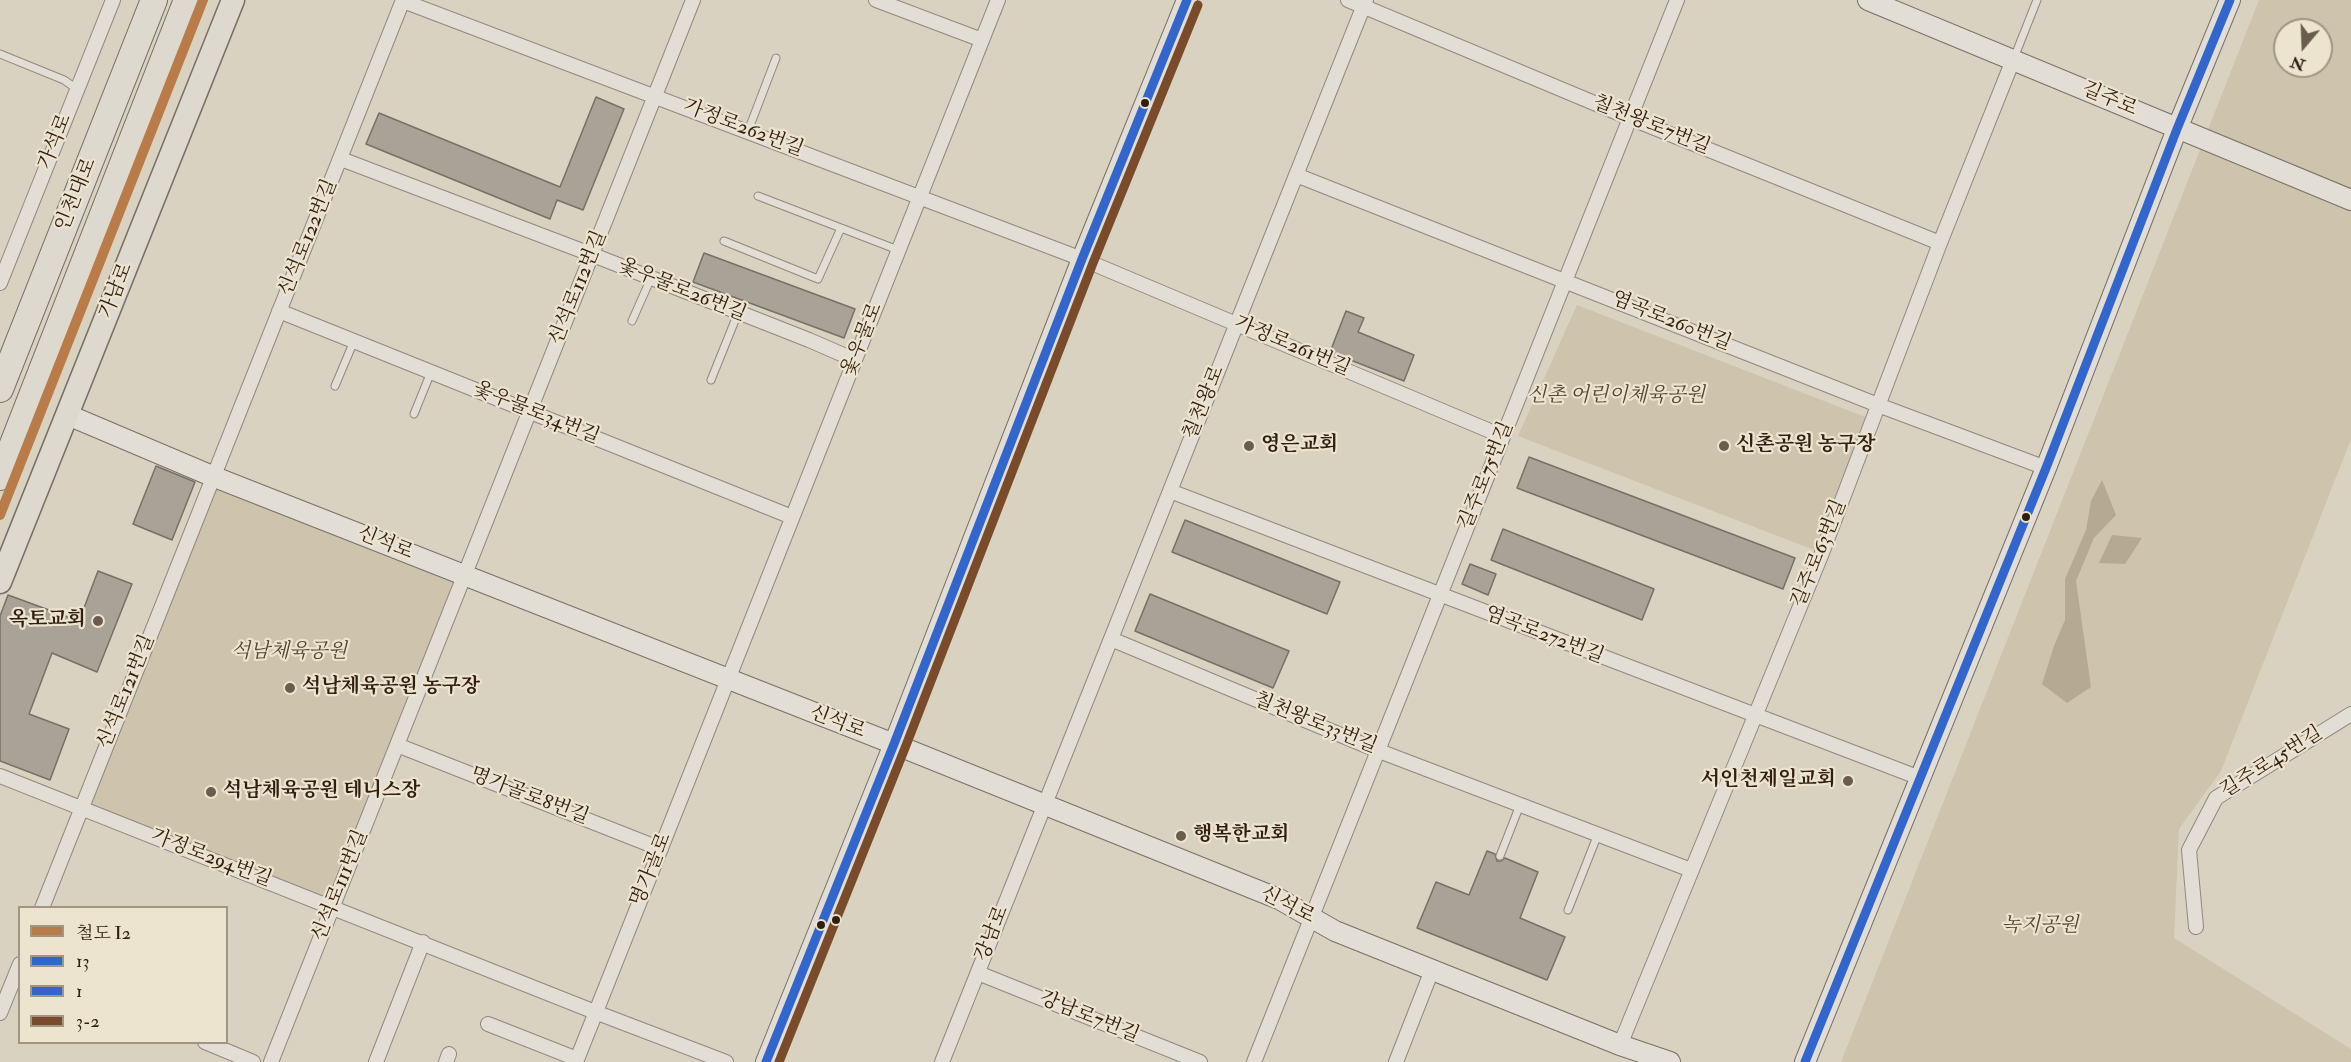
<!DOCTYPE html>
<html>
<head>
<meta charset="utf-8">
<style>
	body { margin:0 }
	#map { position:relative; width:2351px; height:1062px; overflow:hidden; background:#d9d2c1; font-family:"IM FELL Double Pica","Noto Serif KR",serif }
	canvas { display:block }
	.legend { position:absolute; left:18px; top:906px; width:210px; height:138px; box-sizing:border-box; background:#ede4d0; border:2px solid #a19583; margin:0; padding:8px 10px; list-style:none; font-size:18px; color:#301e10 }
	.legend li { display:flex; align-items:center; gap:12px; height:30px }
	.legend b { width:30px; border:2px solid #a19583 }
	.north { position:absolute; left:2273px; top:18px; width:60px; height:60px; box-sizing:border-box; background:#ede4d0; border:2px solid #a19583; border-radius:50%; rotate:199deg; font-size:16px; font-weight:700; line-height:24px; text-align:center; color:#301e10 }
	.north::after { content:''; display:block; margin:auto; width:21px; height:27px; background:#6b5d4e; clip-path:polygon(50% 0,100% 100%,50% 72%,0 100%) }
</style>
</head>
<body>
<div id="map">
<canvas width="2351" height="1062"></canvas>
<ul class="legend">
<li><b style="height:8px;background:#b97c49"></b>철도 I2</li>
<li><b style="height:8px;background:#36c"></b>13</li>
<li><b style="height:8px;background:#36c"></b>1</li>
<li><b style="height:8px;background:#7a4b2a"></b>3-2</li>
</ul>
<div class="north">N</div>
</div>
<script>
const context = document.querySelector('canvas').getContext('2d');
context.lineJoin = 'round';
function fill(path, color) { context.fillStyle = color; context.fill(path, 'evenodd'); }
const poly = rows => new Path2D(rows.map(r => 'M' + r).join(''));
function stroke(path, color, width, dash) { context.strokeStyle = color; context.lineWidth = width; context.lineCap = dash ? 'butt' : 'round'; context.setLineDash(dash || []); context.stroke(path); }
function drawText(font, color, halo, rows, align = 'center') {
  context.font = font + ' "IM FELL Double Pica","Noto Serif KR",serif'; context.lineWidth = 4.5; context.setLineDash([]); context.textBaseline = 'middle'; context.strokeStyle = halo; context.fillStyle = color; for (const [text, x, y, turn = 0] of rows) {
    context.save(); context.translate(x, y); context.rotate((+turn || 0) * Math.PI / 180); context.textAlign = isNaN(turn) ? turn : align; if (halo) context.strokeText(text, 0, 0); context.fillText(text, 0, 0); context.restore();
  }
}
fill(poly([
	[2259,0,2351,0,2351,439,2221,771,2179,829,2174,938,2351,1049,2351,1062,1841,1062],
	[2285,30,2321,30,2321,66,2285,66],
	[1577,305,1873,420,1822,553,1518,436],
	[212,476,465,576,333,907,81,808]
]), '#cec3ac');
fill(poly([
	[2102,480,2116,515,2094,538,2076,581,2091,687,2067,703,2042,684,2054,646,2065,620,2065,579,2086,530,2091,501],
	[2112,535,2142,538,2125,564,2099,563]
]), '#b5a992');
const building = poly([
	[596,97,624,109,583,210,557,200,550,219,366,144,379,113,560,187,596,97],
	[704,253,855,309,844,338,693,282,704,253],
	[1346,311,1364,318,1358,332,1414,355,1404,381,1330,352,1346,311],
	[1529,457,1795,558,1783,589,1517,488,1529,457],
	[156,466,195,482,172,540,133,524,156,466],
	[1185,520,1340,582,1327,614,1172,552,1185,520],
	[1503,529,1654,589,1642,620,1491,560,1503,529],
	[1470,564,1496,574,1488,595,1462,584,1470,564],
	[98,571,132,584,97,672,52,653,29,714,69,729,50,780,0,761,0,616,8,595,79,621,98,571],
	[1150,594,1289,651,1273,688,1135,631,1150,594],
	[1487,851,1495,854,1497,861,1501,861,1505,858,1538,872,1520,918,1565,937,1547,980,1417,928,1436,882,1469,895,1487,851]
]);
fill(building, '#a9a296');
stroke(building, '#777065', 1.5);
const lane = poly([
	[0,54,64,80,77,89],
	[2014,58,2037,0],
	[748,131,776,58],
	[758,196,898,250],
	[724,241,818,279,841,228],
	[632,321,651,278],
	[711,380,738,313],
	[335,386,354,341],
	[414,414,431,372],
	[1500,856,1520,805],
	[1568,910,1598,834]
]);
const street = poly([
	[876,0,982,40],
	[1348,0,1630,118,1940,243],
	[403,1,1082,259,1502,436],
	[341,159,593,255,809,340,855,360],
	[1296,175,1878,405,2046,468],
	[0,283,113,0],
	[279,311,792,517],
	[1170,491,1920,778],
	[1111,639,1379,751,1691,870],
	[397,745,661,849],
	[0,776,595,1012,726,1062],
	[42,908,403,0],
	[2196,927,2189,850,2216,798,2351,714],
	[978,973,1200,1062],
	[0,1013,20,964],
	[488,1024,577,1059],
	[205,1042,253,1062],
	[1620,1045,1822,553,1940,243,2013,60],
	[271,1062,693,0],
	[376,1062,423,942],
	[446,1062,449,1054],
	[576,1062,998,0],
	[942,1062,1366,0],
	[1254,1062,1677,0],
	[1396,1062,1432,970]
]);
const secondary = poly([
	[1868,0,2351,200],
	[68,415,212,476,894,744,1279,899,1335,931,1620,1045,1670,1062],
	[766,1062,894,744,1082,259,1187,0],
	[1805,1062,2046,468,2177,129,2230,0]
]);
const primary = poly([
	[0,582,233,0]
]);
const highway = poly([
	[0,389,154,0],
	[0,477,187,0]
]);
stroke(lane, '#8f887d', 9);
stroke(street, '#8f887d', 16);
stroke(secondary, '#777065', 22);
stroke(primary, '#777065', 25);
stroke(highway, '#777065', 28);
stroke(lane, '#e2ded5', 7);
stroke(street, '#e2ded5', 14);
stroke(secondary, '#e2ded5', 20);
stroke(primary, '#ddd9cf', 22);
stroke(highway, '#ddd9cf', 26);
stroke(poly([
	[1805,1062,2046,468,2177,129,2230,0]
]), '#36c', 9);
stroke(poly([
	[766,1062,894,744,1082,259,1187,0]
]), '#36c', 9);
stroke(poly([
	[779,1062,905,748,1093,263,1198,5]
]), '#7a4b2a', 9);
stroke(poly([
	[0,515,203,0]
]), '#b97c49', 10);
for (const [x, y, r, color] of [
	[1145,103,5,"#301e10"],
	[1249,446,6,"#6b5d4e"],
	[1724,446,6,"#6b5d4e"],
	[2026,517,5,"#301e10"],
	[98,621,6,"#6b5d4e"],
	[290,688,6,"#6b5d4e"],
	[1848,781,6,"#6b5d4e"],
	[211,792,6,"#6b5d4e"],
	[1181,836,6,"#6b5d4e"],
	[836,920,5,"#301e10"],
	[821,925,5,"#301e10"]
]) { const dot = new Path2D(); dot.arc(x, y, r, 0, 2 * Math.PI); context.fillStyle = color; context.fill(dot); stroke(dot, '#ede4d0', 2); }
drawText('20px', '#301e10', '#ede4d0', [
	["길주로",2109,100,23],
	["칠천왕로7번길",1651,126,22],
	["가정로262번길",743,129,21],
	["가석로",56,142,-68],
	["인천대로",77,195,-68],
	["신석로122번길",309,238,-68],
	["신석로112번길",579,288,-68],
	["가남로",117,291,-68],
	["옻우물로26번길",682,291,22],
	["염곡로260번길",1671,322,22],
	["옻우물로",863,340,-68],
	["가정로261번길",1292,347,23],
	["칠천왕로",1205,403,-68],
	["옻우물로34번길",536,414,22],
	["길주로75번길",1487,476,-68],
	["신석로",385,544,22],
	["길주로63번길",1820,554,-68],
	["염곡로272번길",1544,636,21],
	["신석로121번길",127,692,-68],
	["신석로",837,723,21],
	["칠천왕로33번길",1315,724,22],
	["길주로45번길",2272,763,-32],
	["명가골로8번길",529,797,21],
	["가정로294번길",211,859,21],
	["명가골로",652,870,-68],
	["신석로111번길",341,886,-68],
	["신석로",1287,906,27],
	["강남로",993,934,-68],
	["강남로7번길",1089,1018,22]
]);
drawText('italic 20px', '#543', '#ede4d0', [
	["신촌 어린이체육공원",1616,397],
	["석남체육공원",289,653],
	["녹지공원",2040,927]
]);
drawText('bold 20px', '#301e10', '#ede4d0', [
	["영은교회",1261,446],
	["신촌공원 농구장",1736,446],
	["옥토교회",86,621,"right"],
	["석남체육공원 농구장",302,688],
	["서인천제일교회",1836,781,"right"],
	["석남체육공원 테니스장",223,792],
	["행복한교회",1193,836]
], 'left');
</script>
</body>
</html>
